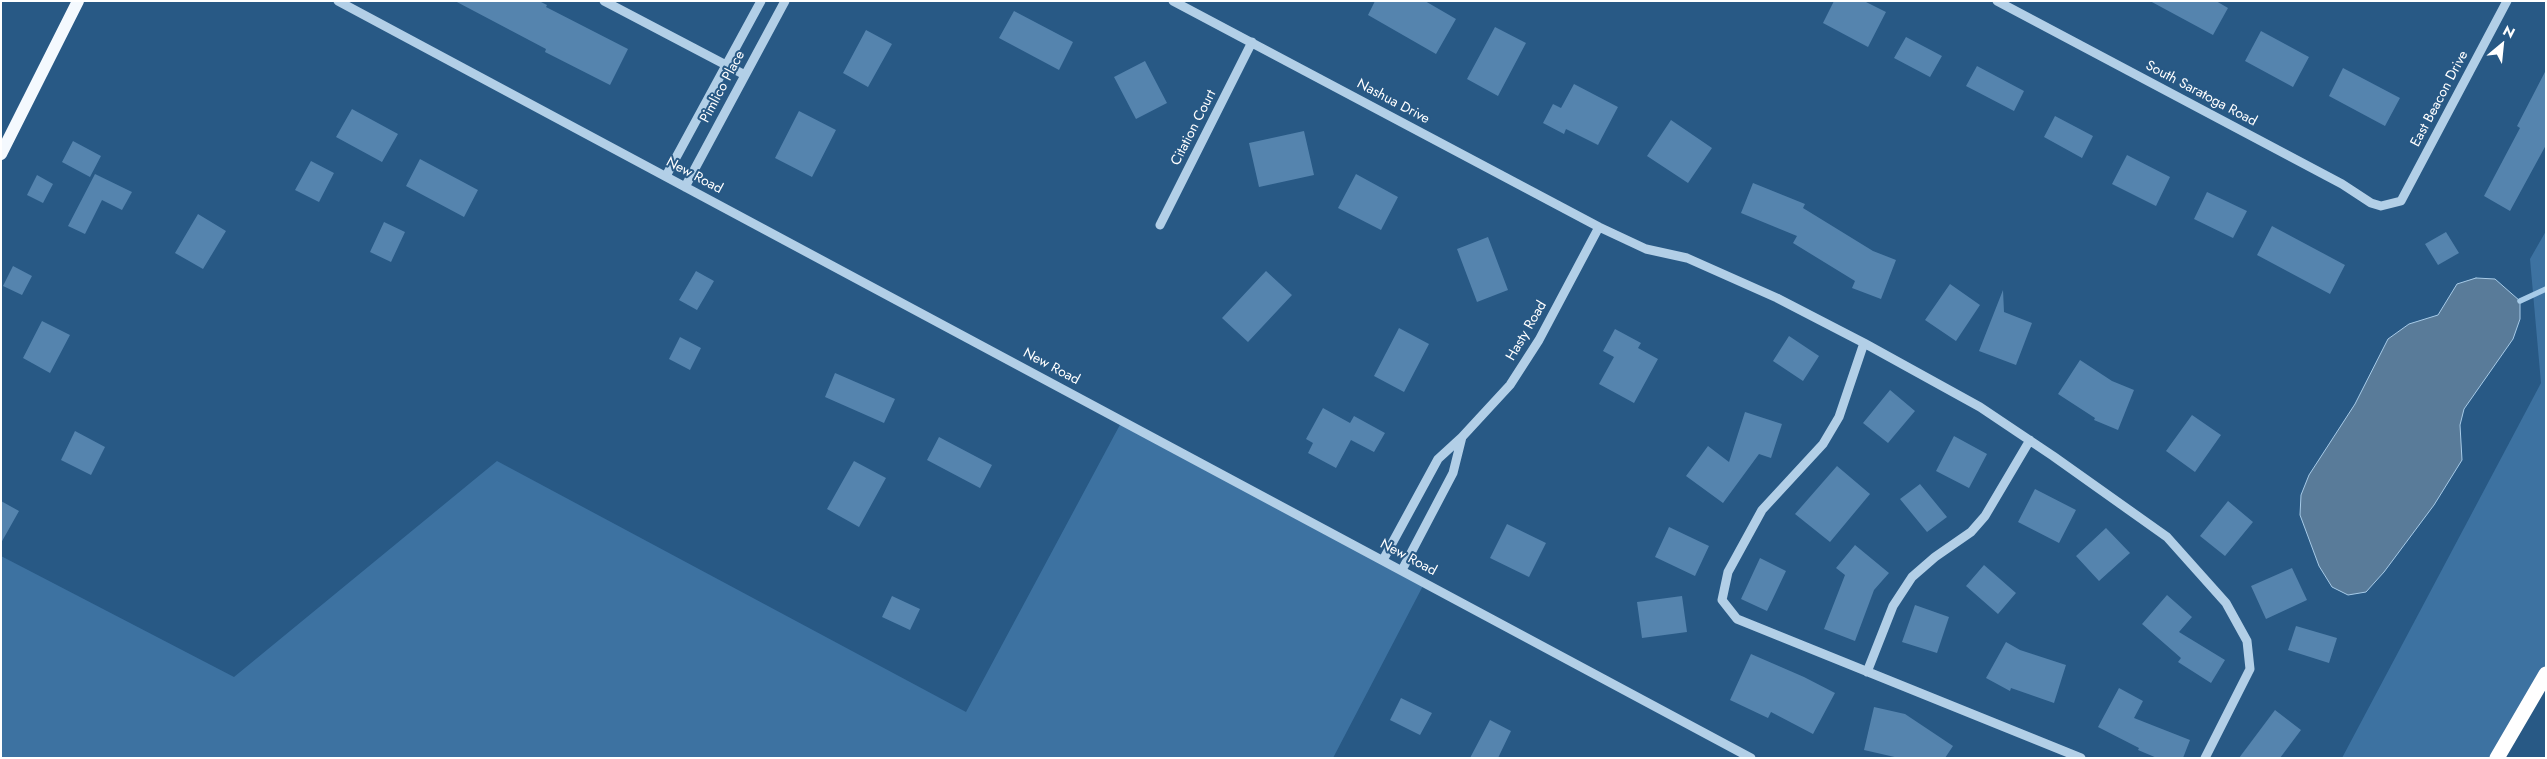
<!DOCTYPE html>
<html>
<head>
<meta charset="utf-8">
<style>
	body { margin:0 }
	#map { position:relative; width:2547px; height:759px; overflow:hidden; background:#285985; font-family:Jost,sans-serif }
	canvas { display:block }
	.frame { position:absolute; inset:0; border:2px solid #fff; pointer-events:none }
	.north { position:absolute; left:2477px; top:20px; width:50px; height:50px; -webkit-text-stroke:4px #285985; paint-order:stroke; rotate:28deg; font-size:14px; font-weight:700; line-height:20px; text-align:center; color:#fff }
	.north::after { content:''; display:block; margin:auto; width:18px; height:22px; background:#fff; clip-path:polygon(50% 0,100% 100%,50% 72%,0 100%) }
</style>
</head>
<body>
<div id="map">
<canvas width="2547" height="759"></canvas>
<div class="frame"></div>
<div class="north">N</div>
</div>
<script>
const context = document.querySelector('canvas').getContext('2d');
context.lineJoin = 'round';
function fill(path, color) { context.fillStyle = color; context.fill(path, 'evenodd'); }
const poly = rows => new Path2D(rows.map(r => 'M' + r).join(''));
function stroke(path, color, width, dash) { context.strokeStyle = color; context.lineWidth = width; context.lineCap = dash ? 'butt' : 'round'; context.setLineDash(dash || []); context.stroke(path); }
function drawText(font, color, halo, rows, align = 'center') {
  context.font = font + ' Jost,sans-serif'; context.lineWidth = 4; context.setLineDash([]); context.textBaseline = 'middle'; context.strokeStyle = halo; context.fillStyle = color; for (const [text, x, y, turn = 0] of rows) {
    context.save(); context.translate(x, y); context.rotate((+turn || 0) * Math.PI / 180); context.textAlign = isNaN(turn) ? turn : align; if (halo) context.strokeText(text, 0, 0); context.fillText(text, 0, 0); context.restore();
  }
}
fill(poly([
	[2546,231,2546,674,2497,758,2342,758,2541,383,2530,259],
	[1122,421,1425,582,1333,758,1,758,1,556,234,677,497,461,966,712]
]), '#3d72a1');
const water = poly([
	[2476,278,2495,279,2520,301,2520,319,2513,339,2464,409,2460,425,2462,460,2434,505,2384,572,2366,592,2348,595,2332,587,2319,566,2300,515,2301,495,2309,475,2355,404,2388,339,2409,324,2438,315,2457,284,2476,278]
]);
fill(water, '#597b99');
stroke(water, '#a7cbe8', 1);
stroke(poly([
	[2520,301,2546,289]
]), '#a7cbe8', 5.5);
fill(poly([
	[455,1,539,1,547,5,546,7,628,49,610,85,545,52,546,49],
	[1375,1,1425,1,1456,19,1436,54,1368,15],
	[1834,1,1864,1,1886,12,1868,47,1823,23],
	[2150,1,2216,1,2228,8,2213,35],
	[1014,11,1073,42,1059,70,999,38],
	[1495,27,1526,43,1498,96,1467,79],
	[866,30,892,44,868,87,843,73],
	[2261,31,2309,57,2293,87,2245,61],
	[1906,37,1942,56,1930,77,1894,58],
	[1145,61,1167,103,1136,119,1114,77],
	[1977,66,2024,91,2014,111,1966,86],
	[2343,68,2400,98,2385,126,2329,96],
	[2546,70,2546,145,2510,211,2484,196,2520,128,2517,126],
	[1574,84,1618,107,1598,145,1566,129,1564,134,1543,123,1553,104,1561,108],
	[352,109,398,134,382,162,336,137],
	[799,111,836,130,812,177,775,158],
	[2055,116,2093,136,2082,158,2044,137],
	[1671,120,1712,148,1688,183,1647,156],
	[1304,131,1314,175,1259,187,1249,143],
	[73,141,101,156,90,177,62,162],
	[2127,155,2170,177,2156,206,2112,184],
	[420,159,478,190,464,217,406,186],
	[311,161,334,173,319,202,295,190],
	[95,174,132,192,122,210,102,200,85,234,68,226],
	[1356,174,1398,197,1381,230,1338,208],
	[37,175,53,184,43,203,27,195],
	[1753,183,1805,204,1803,208,1873,251,1896,260,1881,299,1852,288,1855,281,1793,243,1797,236,1741,213],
	[2207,192,2247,211,2233,238,2194,219],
	[198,214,226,231,203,269,175,253],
	[384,222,405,232,391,262,370,252],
	[2272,226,2345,265,2330,294,2257,255],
	[2446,232,2459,253,2438,265,2425,244],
	[1488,237,1508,290,1477,302,1457,249],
	[13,266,32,276,22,295,3,286],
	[696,271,714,281,697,310,679,300],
	[1266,271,1292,295,1248,342,1222,318],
	[1950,284,1980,305,1956,341,1925,320],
	[2003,290,2004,312,2032,323,2016,365,1979,351],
	[42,321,70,335,50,373,23,358],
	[1399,328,1429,344,1404,392,1374,376],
	[1615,329,1641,343,1638,348,1658,359,1634,403,1599,384,1614,357,1603,351],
	[1789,336,1819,356,1803,381,1773,361],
	[680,337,701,348,690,370,669,359],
	[2080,360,2112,381,2134,390,2118,430,2094,420,2095,418,2058,394],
	[835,373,895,399,884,423,825,397],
	[1890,390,1915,411,1888,443,1863,423],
	[1323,408,1350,423,1354,416,1385,433,1374,452,1351,440,1336,468,1308,453,1313,443,1306,439],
	[1745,412,1782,424,1771,458,1759,454,1723,503,1686,476,1708,446,1729,462],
	[2192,415,2221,435,2195,472,2166,451],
	[75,431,105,447,91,475,61,460],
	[1954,436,1987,454,1969,488,1936,471],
	[939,437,992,465,980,488,927,460],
	[854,461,886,478,859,527,827,509],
	[1837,466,1870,494,1830,542,1795,514],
	[1920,484,1947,517,1927,532,1900,499],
	[2035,489,2076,510,2059,543,2018,522],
	[1,501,19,511,1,543],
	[2228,501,2253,522,2225,556,2200,536],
	[1507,524,1546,543,1529,577,1490,558],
	[1669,527,1709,546,1695,576,1655,557],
	[2106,528,2130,553,2099,581,2076,556],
	[1855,545,1889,573,1874,590,1855,641,1824,629,1845,575,1836,568],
	[1760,558,1786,571,1767,611,1741,599],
	[1984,565,2016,593,1998,614,1966,586],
	[2292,568,2307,600,2266,619,2251,586],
	[2167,595,2192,617,2179,632,2225,660,2211,683,2178,662,2181,658,2142,624],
	[892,596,920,609,910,630,882,617],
	[1682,596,1687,632,1642,638,1637,602],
	[1915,605,1949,617,1937,653,1902,642],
	[2296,626,2337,638,2329,663,2288,650],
	[2006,642,2020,650,2066,665,2054,703,2011,688,2010,691,1986,678],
	[1751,654,1804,677,1835,693,1813,734,1771,712,1768,718,1730,700],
	[2119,688,2143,701,2134,718,2190,740,2183,758,2157,758,2138,750,2139,748,2098,727],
	[1401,698,1432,713,1420,735,1390,720],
	[1874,707,1905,714,1953,746,1945,758,1899,758,1864,750],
	[2275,710,2301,730,2280,758,2239,758],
	[1490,720,1511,731,1498,758,1470,758]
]), '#5584ae');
stroke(poly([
	[338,1,1751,758],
	[604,1,745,75],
	[1173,1,1599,227,1646,249,1687,258,1777,298,1864,343,1980,407,2053,456,2167,537,2226,603,2247,641,2250,669,2205,758],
	[1997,1,2342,184,2371,203,2381,206,2401,201,2507,1],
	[666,176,761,1],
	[685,187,785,1],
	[1160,225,1252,42],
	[1864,343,1839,417,1823,444,1762,510,1728,572,1722,600,1737,619,2081,758],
	[1383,560,1438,459,1462,437,1510,385,1539,340,1599,227],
	[1402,570,1453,473,1462,437],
	[1867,672,1893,606,1912,577,1935,557,1971,532,1985,516,2030,440]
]), '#b2cfe7', 9);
stroke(poly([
	[1,154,78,1]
]), '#f4f9fe', 12);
stroke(poly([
	[2497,758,2546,674]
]), '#fff', 15);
drawText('14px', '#fff', '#285985', [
	["Pimlico Place",723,87,-62],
	["South Saratoga Road",2201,94,28],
	["East Beacon Drive",2440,99,-62],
	["Nashua Drive",1393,102,28],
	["Citation Court",1194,128,-63],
	["New Road",694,176,28],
	["Hasty Road",1527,331,-60],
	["New Road",1051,367,28],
	["New Road",1408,558,28]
]);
</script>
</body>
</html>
